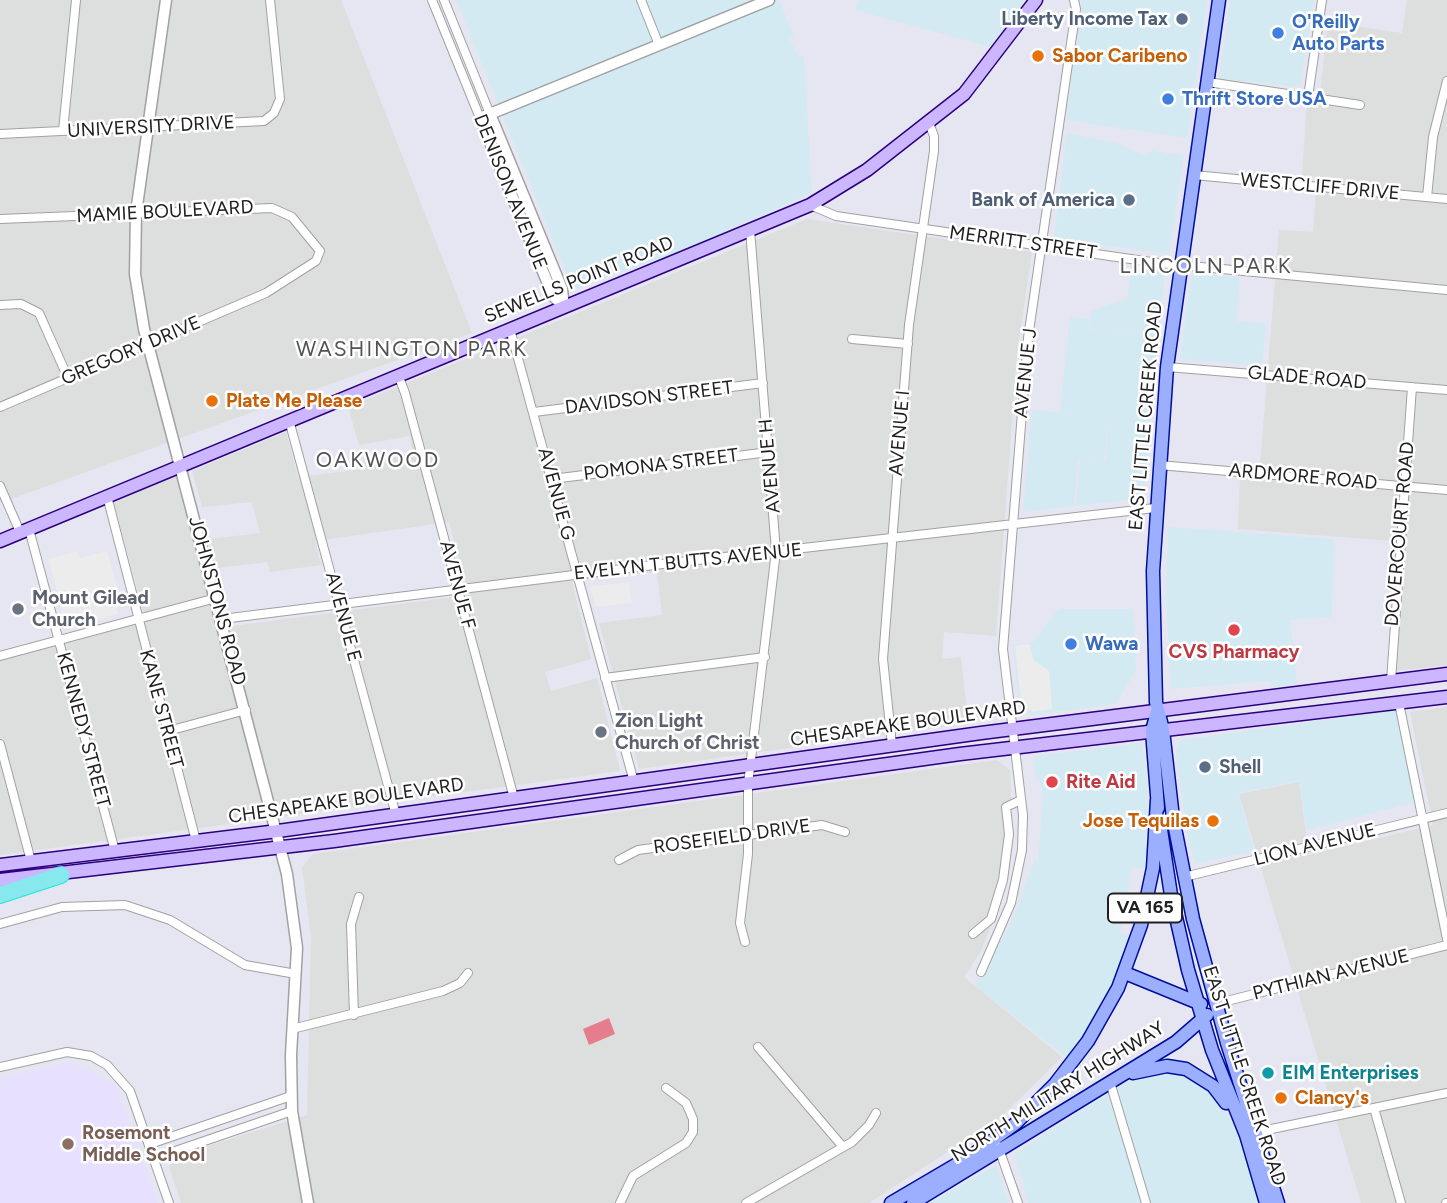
<!DOCTYPE html>
<html>
<head>
<meta charset="utf-8">
<style>
	body { margin:0 }
	canvas { display:block; background:#e5e6f1 }
</style>
</head>
<body>
<canvas width="1447" height="1203"></canvas>
<script>
const context = document.querySelector('canvas').getContext('2d');
context.lineJoin = 'round';
function fill(path, color) { context.fillStyle = color; context.fill(path, 'evenodd'); }
const poly = rows => new Path2D(rows.map(r => 'M' + r).join(''));
function stroke(path, color, width, dash) { context.strokeStyle = color; context.lineWidth = width; context.lineCap = dash ? 'butt' : 'round'; context.setLineDash(dash || []); context.stroke(path); }
function drawText(font, color, halo, rows, align = 'center') {
  context.font = font + ' Figtree,sans-serif'; context.lineWidth = 5; context.setLineDash([]); context.textBaseline = 'middle'; context.strokeStyle = halo; context.fillStyle = color; for (const [text, x, y, turn = 0] of rows) {
    context.save(); context.translate(x, y); context.rotate((+turn || 0) * Math.PI / 180); context.textAlign = isNaN(turn) ? turn : align; if (halo) context.strokeText(text, 0, 0); context.fillText(text, 0, 0); context.restore();
  }
}
fill(poly([
	[0,0,341,0,472,333,0,503],
	[1407,0,1447,0,1447,665,1395,671,1406,542,1238,529,1240,478,1259,479,1279,230,1313,232,1317,177,1302,175,1307,101,1319,101,1328,22,1402,33],
	[807,219,1032,252,1017,355,996,636,944,632,942,659,961,657,968,723,639,769,599,623,662,615,657,572,572,582,591,659,545,672,551,691,597,678,620,771,0,855,0,661,146,622,114,503,176,476,217,628,469,595,449,522,315,541,321,565,270,572,267,562,218,568,210,539,260,533,252,502,202,507,192,471,286,432,298,477,365,469,363,458,412,453,410,436,359,445,348,407],
	[1447,707,1447,1203,1361,1203,1239,794,1299,782,1309,855,1433,825,1410,712],
	[997,760,1010,770,1012,834,1005,890,981,951,964,977,1062,1057,1001,1117,869,1203,181,1203,169,1167,173,1157,307,1115,311,938,302,867,313,854]
]), '#dddede');
fill(poly([
	[456,0,779,0,794,36,789,38,798,56,804,56,812,193,670,256,577,288,572,287],
	[858,0,1024,0,991,47,855,10],
	[1082,0,1207,0,1187,138,1066,120],
	[1230,0,1314,0,1300,87,1219,79],
	[1067,133,1116,143,1146,156,1152,151,1184,155,1169,254,1054,239],
	[1131,267,1165,272,1143,498,1076,506,1080,461,1106,461,1108,416,1104,461,1078,460,1074,506,1023,512,1032,410,1090,415,1060,412,1070,316,1089,319,1089,330,1151,338,1089,329,1091,311,1127,299],
	[1192,272,1240,278,1236,321,1266,324,1262,366,1180,359],
	[1168,527,1334,539,1332,617,1290,620,1297,684,1272,687,1270,681,1171,689,1166,599],
	[1059,609,1133,609,1136,670,1116,704,1031,715,1019,706,1013,645,1032,643],
	[1396,710,1415,802,1307,830,1299,781,1238,793,1254,851,1196,863,1189,845,1176,752,1180,740],
	[1142,743,1148,787,1146,869,1132,867,1120,933,1132,937,1106,1001,1071,1061,974,985,1011,924,1034,861,1038,861,1043,797,1040,779,1035,774,1034,756],
	[1163,1073,1188,1074,1217,1099,1234,1125,1261,1203,1028,1203,1015,1154,1123,1084],
	[996,1165,1008,1203,931,1203]
]), '#d3eaf3');
fill(poly([
	[69,1062,116,1085,158,1203,0,1203,0,1079]
]), '#e8e0ff');
fill(poly([
	[609,1018,615,1034,589,1045,583,1029]
]), '#e67d8c');
fill(poly([
	[78,551,80,558,107,551,123,606,116,608,118,614,66,629,49,559],
	[629,582,632,603,596,607,590,587],
	[1029,644,1034,660,1049,671,1052,709,1032,712,1021,704,1015,646]
]), '#ececec');
const minor = poly([
	[432,0,480,118],
	[444,0,490,114],
	[641,0,659,45],
	[1208,82,1360,105],
	[1308,97,1322,0],
	[63,131,76,0],
	[0,134,264,121,274,113,280,99,270,0],
	[1194,175,1447,199],
	[1427,197,1433,137,1447,81],
	[810,205,836,216,1158,263,1447,290],
	[0,219,272,208,292,217,320,251,316,261,266,293,0,407],
	[0,305,21,304,39,313,68,378],
	[510,329,634,782],
	[852,339,908,344],
	[1167,367,1447,390],
	[394,377,400,380,405,393,514,798],
	[534,412,763,383],
	[289,420,396,815],
	[1159,465,1447,490],
	[552,479,769,452],
	[0,486,20,532],
	[107,496,196,841],
	[29,529,115,851],
	[222,619,654,565,1155,508],
	[0,656,216,598],
	[605,678,765,657],
	[1391,681,1412,387],
	[1399,703,1447,939],
	[168,731,246,710],
	[0,744,31,861],
	[892,745,883,659,909,325,934,151,934,136,929,123],
	[619,860,638,850,822,825,845,832],
	[1184,877,1447,813],
	[0,924,62,907,125,905,170,920,245,965,296,974],
	[973,934,991,919,1003,880,1009,834,1006,807,1021,800],
	[745,942,740,923,748,854,748,784,776,551,750,230],
	[981,972,1011,903,1022,850,1023,815,1003,649,1028,338,1076,9,1074,0],
	[1215,1004,1447,945],
	[354,1015,351,924,359,897],
	[292,1029,443,991,460,983,468,973],
	[758,1047,843,1147],
	[0,1067,67,1052,91,1056,107,1065,130,1091,169,1203],
	[1110,1082,1146,1203],
	[1374,1108,1401,1203],
	[1252,1133,1447,1093],
	[150,1144,291,1096],
	[998,1146,1018,1203],
	[155,1158,292,1111],
	[620,1203,633,1176,686,1143,693,1132,693,1119,686,1103,666,1088],
	[746,1203,852,1142,869,1125,876,1113],
	[1446,1203,1447,1203]
]);
const tertiary = poly([
	[166,0,136,213,135,274,144,329,287,874,297,948,291,1055,292,1111,308,1203],
	[490,114,562,289,564,307],
	[564,307,553,296,480,118,769,0]
]);
const secondary = poly([
	[0,541,810,205,867,170,964,94,1036,0],
	[0,865,278,831,981,733,1447,674],
	[0,880,334,841,960,754,1447,697]
]);
const primary = poly([
	[1219,0,1167,367,1153,571,1156,702,1163,730,1173,818,1193,919,1227,1043,1278,1203],
	[1157,712,1152,731,1158,808],
	[1161,830,1171,895,1188,970,1212,1050,1246,1135,1266,1203],
	[1125,973,1201,1004],
	[1133,1073,1167,1066,1186,1069,1213,1086,1226,1103],
	[891,1203,971,1156,1015,1124,1055,1084,1088,1041,1118,988,1141,925,1153,868,1157,800],
	[913,1203,1176,1042,1207,1015]
]);
const motorway = poly([
	[0,895,61,875]
]);
stroke(minor, '#a1a1a1', 10);
stroke(tertiary, '#a1a1a1', 13);
stroke(secondary, '#2c007d', 15);
stroke(primary, '#000e9b', 15);
stroke(motorway, '#18ead5', 18);
stroke(minor, '#fff', 8);
stroke(tertiary, '#fff', 10);
stroke(secondary, '#cbb6ff', 12);
stroke(primary, '#9cafff', 12);
stroke(motorway, '#87e8ee', 16);
for (const [x, y, r, color] of [
	[1182,19,7,"#5c6f8a"],
	[1278,33,7,"#3f7fe0"],
	[1038,56,7,"#e8710a"],
	[1168,99,7,"#3f7fe0"],
	[1129,200,7,"#5c6f8a"],
	[212,401,7,"#e8710a"],
	[18,609,7,"#6b7280"],
	[1234,630,7,"#e0444e"],
	[1071,644,7,"#3f7fe0"],
	[601,732,7,"#6b7280"],
	[1205,767,7,"#5c6f8a"],
	[1052,782,7,"#e0444e"],
	[1213,821,7,"#e8710a"],
	[1268,1073,7,"#0f9aa8"],
	[1281,1098,7,"#e8710a"],
	[68,1144,7,"#8d6e63"]
]) { const dot = new Path2D(); dot.arc(x, y, r, 0, 2 * Math.PI); context.fillStyle = color; context.fill(dot); stroke(dot, '#fff', 2.5); }
for (const [x, y, w] of [
	[1145,908,74]
]) { const box = new Path2D(); box.roundRect(x - w / 2, y - 14.5, w, 29, 5); context.fillStyle = '#fff'; context.fill(box); stroke(box, '#202020', 2); }
drawText('bold 18px', '#202020', null, [
	["VA 165",1145,908]
]);
drawText('bold 19px', '#4e5e75', '#fff', [
	["Liberty Income Tax",1168,19],
	["Bank of America",1115,200],
	["Shell",1219,767,"left"]
], 'right');
drawText('bold 19px', '#366cbe', '#fff', [
	["O'Reilly",1292,22],
	["Auto Parts",1292,44],
	["Thrift Store USA",1182,99],
	["Wawa",1085,644]
], 'left');
drawText('bold 19px', '#c56008', '#fff', [
	["Sabor Caribeno",1052,56],
	["Plate Me Please",226,401],
	["Jose Tequilas",1199,821,"right"],
	["Clancy's",1295,1098]
], 'left');
drawText('19px', '#202020', '#fff', [
	["UNIVERSITY DRIVE",151,127,-3],
	["WESTCLIFF DRIVE",1320,187,5],
	["DENISON AVENUE",510,192,68],
	["MAMIE BOULEVARD",165,212,-3],
	["MERRITT STREET",1023,243,8],
	["SEWELLS POINT ROAD",579,280,-22],
	["GREGORY DRIVE",131,351,-23],
	["AVENUE J",1026,373,-84],
	["GLADE ROAD",1307,378,5],
	["DAVIDSON STREET",649,398,-7],
	["EAST LITTLE CREEK ROAD",1146,416,-85],
	["AVENUE I",900,433,-85],
	["POMONA STREET",661,465,-7],
	["AVENUE H",770,466,-95],
	["ARDMORE ROAD",1303,477,5],
	["AVENUE G",556,494,75],
	["DOVERCOURT ROAD",1400,534,-85],
	["EVELYN T BUTTS AVENUE",688,562,-6],
	["AVENUE F",457,585,75],
	["JOHNSTONS ROAD",217,601,75],
	["AVENUE E",343,617,75],
	["KANE STREET",161,709,75],
	["CHESAPEAKE BOULEVARD",908,724,-8],
	["KENNEDY STREET",83,730,75],
	["CHESAPEAKE BOULEVARD",346,801,-8],
	["ROSEFIELD DRIVE",732,837,-8],
	["LION AVENUE",1315,845,-14],
	["PYTHIAN AVENUE",1331,975,-14],
	["EAST LITTLE CREEK ROAD",1244,1076,72],
	["NORTH MILITARY HIGHWAY",1058,1092,-32]
]);
drawText('bold 19px', '#5b616d', '#fff', [
	["Mount Gilead",32,598],
	["Church",32,620],
	["Zion Light",615,721],
	["Church of Christ",615,743]
], 'left');
drawText('bold 19px', '#be3a42', '#fff', [
	["CVS Pharmacy",1234,652],
	["Rite Aid",1066,782,"left"]
]);
drawText('bold 19px', '#0d838f', '#fff', [
	["EIM Enterprises",1282,1073]
], 'left');
drawText('bold 19px', '#785e54', '#fff', [
	["Rosemont",82,1133],
	["Middle School",82,1155]
], 'left');
context.letterSpacing = '2px';
drawText('21px', '#535353', '#fff', [
	["LINCOLN PARK",1206,267],
	["WASHINGTON PARK",412,350],
	["OAKWOOD",378,461]
]);
context.letterSpacing = '0px';
</script>
</body>
</html>
